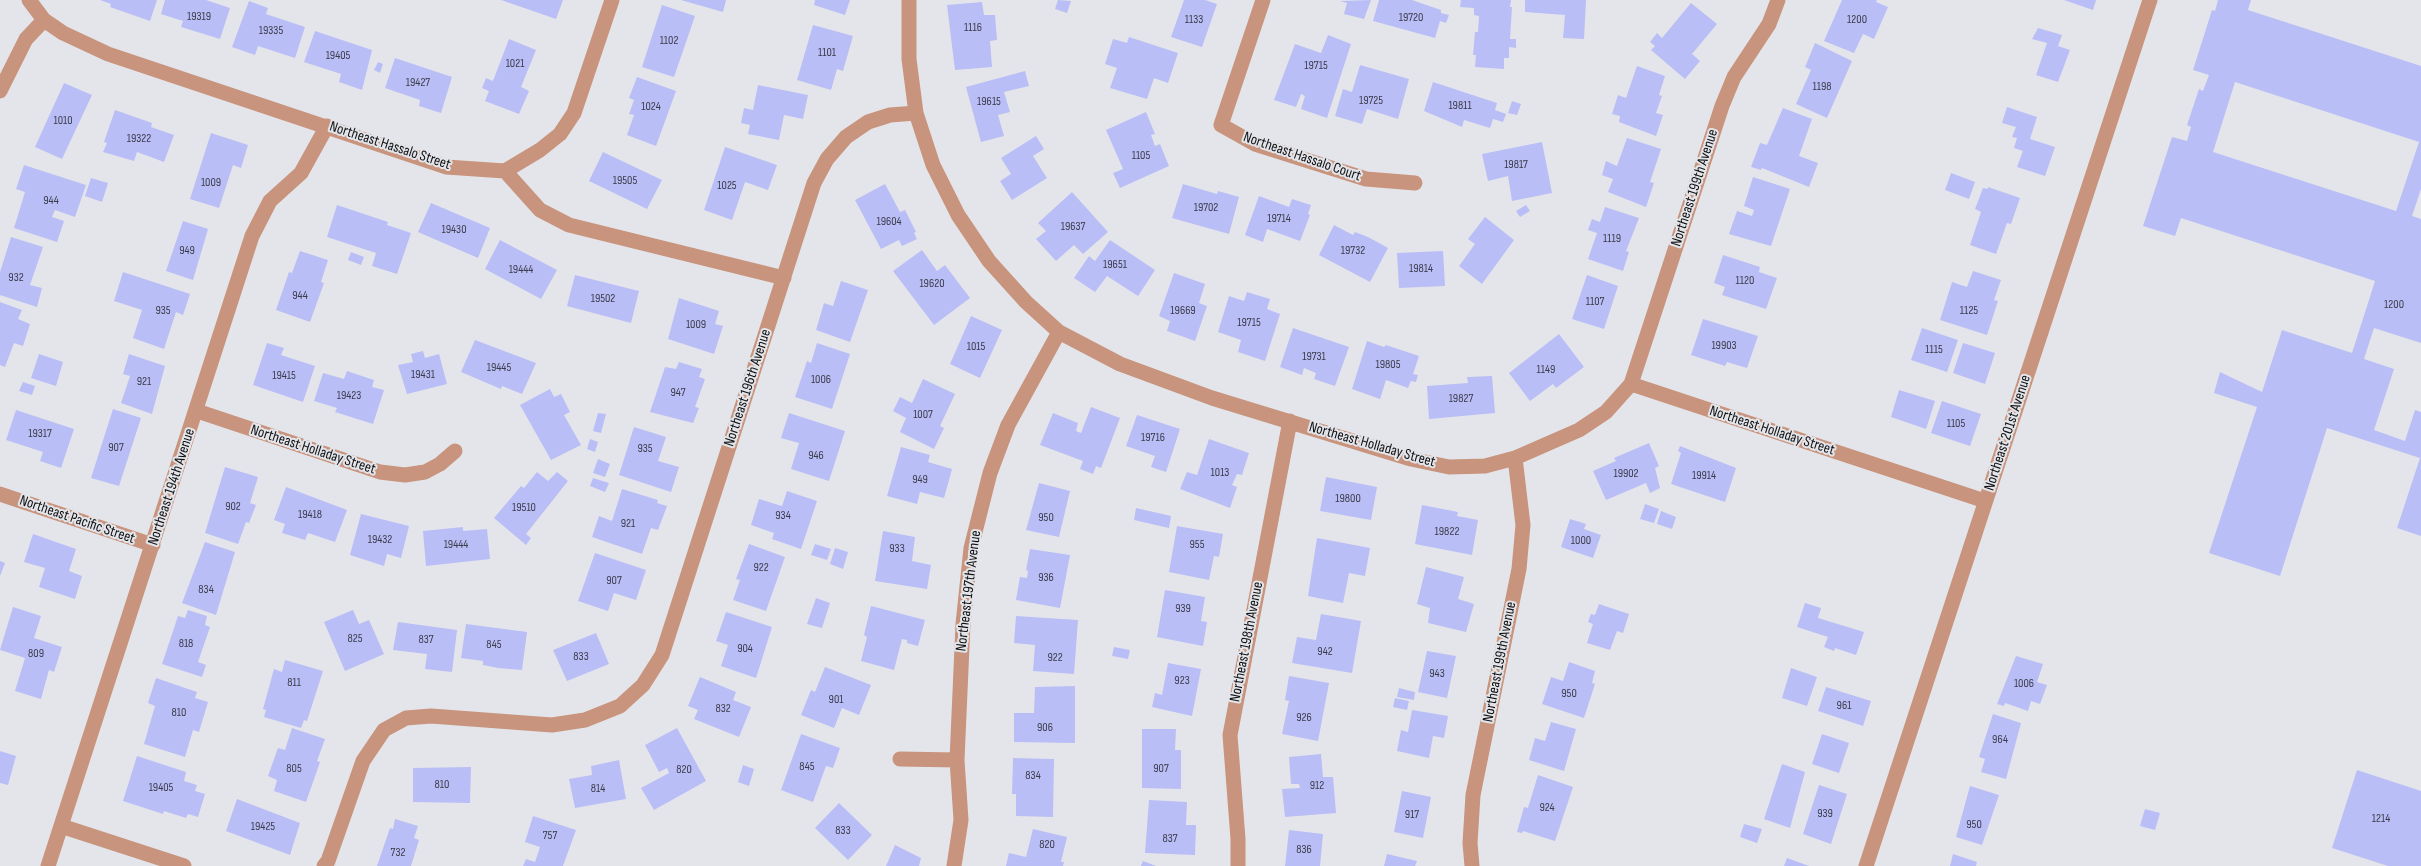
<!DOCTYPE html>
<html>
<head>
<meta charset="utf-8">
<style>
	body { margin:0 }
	canvas { display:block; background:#e4e5ea }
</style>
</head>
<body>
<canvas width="2421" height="866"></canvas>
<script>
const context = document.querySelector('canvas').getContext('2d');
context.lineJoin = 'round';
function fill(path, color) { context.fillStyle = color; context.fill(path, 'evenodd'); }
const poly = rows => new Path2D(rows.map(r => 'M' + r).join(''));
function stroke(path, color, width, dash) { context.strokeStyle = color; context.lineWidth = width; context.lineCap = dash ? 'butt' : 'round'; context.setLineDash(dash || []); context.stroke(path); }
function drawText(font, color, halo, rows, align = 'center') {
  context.font = font + ' "Sofia Sans Condensed",sans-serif'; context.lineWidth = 4; context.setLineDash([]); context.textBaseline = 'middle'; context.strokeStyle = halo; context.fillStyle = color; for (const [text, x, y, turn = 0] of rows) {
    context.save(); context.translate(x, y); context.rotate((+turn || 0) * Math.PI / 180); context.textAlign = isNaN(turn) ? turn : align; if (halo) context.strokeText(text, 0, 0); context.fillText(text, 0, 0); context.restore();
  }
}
fill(poly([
	[100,0,157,0,150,21,110,7,111,4],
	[165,0,206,0,230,8,220,39,181,27,183,21,161,14],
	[501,0,563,0,556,19],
	[681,0,726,0,723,12],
	[815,0,850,0,845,15,814,5],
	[1058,0,1071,1,1067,13,1055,9],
	[1184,0,1205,0,1217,4,1202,47,1171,37],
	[1371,0,1364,19,1344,14,1347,3,1340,1],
	[1379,0,1412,0,1441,10,1441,13,1449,15,1446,23,1440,21,1435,38,1373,21],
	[1461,0,1511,0,1510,7,1512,7,1510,39,1516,39,1516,48,1509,47,1509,58,1504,58,1504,69,1475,67,1476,55,1473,55,1475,32,1478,32,1479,16,1474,15,1474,8,1460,7],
	[1525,0,1586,0,1584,39,1563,38,1565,15,1525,12],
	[1842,0,1877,0,1876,2,1888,7,1874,39,1863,34,1854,53,1824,41],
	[2064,0,2096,0,2093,10],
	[2218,0,2251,0,2248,10,2421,66,2421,189,2412,216,2421,219,2421,343,2374,328,2364,359,2394,369,2374,430,2405,441,2415,410,2421,412,2421,536,2397,528,2420,458,2327,428,2280,576,2209,553,2257,407,2214,393,2220,372,2262,392,2282,330,2352,353,2375,281,2181,218,2175,236,2143,226,2172,137,2187,141,2191,127,2187,125,2199,89,2203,91,2209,75,2193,70,2212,10,2215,11],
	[2235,82,2419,142,2396,211,2213,152],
	[249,1,268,8,266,14,305,27,295,58,258,46,255,55,232,47],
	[982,2,984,15,995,15,997,40,990,41,992,67,955,70,947,5],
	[1691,3,1717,24,1692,54,1700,61,1685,79,1651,50,1655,46,1650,42,1657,33,1662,38],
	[662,5,695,16,674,77,642,67],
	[813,25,853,36,843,71,837,69,831,90,797,80],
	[2038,28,2062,35,2058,46,2070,50,2058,82,2036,75,2047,43,2032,39],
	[315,31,372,50,362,90,339,82,341,74,304,62],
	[1328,35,1351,44,1327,118,1301,109,1305,96,1301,94,1296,107,1274,100,1295,44,1321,53],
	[1129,37,1178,53,1168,83,1154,78,1147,99,1110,88,1117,68,1105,64,1113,39,1127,43],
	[509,39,536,50,521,87,529,91,519,114,485,101,489,91,482,88,486,78,493,81],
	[1815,43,1852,61,1827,118,1796,104,1811,70,1805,67],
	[395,58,452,77,441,113,419,106,420,100,385,88],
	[378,62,383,64,380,73,374,70],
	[1360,65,1409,79,1398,119,1367,109,1362,124,1335,116,1343,89,1352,92],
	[1637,66,1665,76,1659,95,1662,96,1656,113,1663,115,1656,136,1619,122,1620,116,1612,114,1618,95,1626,98],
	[1025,71,1029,86,1004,92,1010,112,998,115,1004,136,981,142,966,87],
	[637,77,676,91,656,146,627,135,634,115,629,114,634,100,629,98],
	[1433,82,1497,103,1495,110,1506,114,1503,122,1493,119,1490,128,1464,120,1462,127,1424,111],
	[64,83,92,95,62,159,35,147],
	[758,85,808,95,803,119,784,115,779,140,748,134,750,125,741,123,744,108,753,110],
	[1512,101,1521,104,1517,115,1508,113],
	[2007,107,2037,117,2030,139,2055,147,2045,176,2017,167,2023,151,2014,148,2017,138,2012,137,2016,127,2002,123],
	[1783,108,1812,119,1799,156,1818,163,1809,187,1762,168,1761,170,1751,167,1760,143,1767,145],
	[115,110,152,123,151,127,174,135,164,162,137,152,134,161,103,152,107,143,104,142],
	[1146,112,1155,134,1151,135,1155,146,1160,144,1169,166,1120,188,1113,173,1123,169,1106,130],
	[211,133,248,145,241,168,233,165,219,208,190,199],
	[1036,136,1044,149,1033,156,1047,178,1012,200,1000,181,1011,174,1001,158],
	[1627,138,1661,149,1650,182,1654,183,1646,207,1608,192,1613,179,1602,175,1606,161,1617,166],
	[1542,142,1552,193,1512,201,1508,176,1488,181,1482,154],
	[725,147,777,165,768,190,745,182,732,220,704,210],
	[603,152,662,180,647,209,589,181],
	[24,165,86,185,75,217,55,210,52,217,64,221,57,242,14,228,25,192,16,189],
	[1951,173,1975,182,1969,199,1945,190],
	[1753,177,1790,189,1771,246,1729,234,1737,211,1752,216,1754,210,1744,206],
	[91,178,108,183,102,202,85,196],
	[885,184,900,212,905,210,916,232,914,233,917,239,902,246,899,240,881,249,855,200],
	[1183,184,1217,194,1218,191,1239,197,1229,234,1172,218],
	[1988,187,2020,198,2011,224,2007,223,1996,254,1970,245,1981,212,1975,209,1983,188,1988,189],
	[1072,192,1108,232,1083,254,1074,245,1056,261,1036,239,1046,231,1038,223],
	[1259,196,1289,207,1292,199,1311,205,1308,214,1310,215,1300,241,1267,229,1263,242,1245,235],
	[431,203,490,228,478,258,418,232],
	[337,205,388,222,387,225,411,233,397,274,372,266,376,253,327,237],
	[1526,205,1530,211,1520,217,1516,211],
	[1605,207,1639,218,1626,251,1629,252,1623,271,1588,259,1597,233,1588,230,1592,219,1600,222],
	[1485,217,1514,240,1482,284,1459,266,1475,244,1468,239],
	[183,221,208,229,193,280,166,271],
	[1334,225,1353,235,1355,232,1368,237,1388,248,1370,282,1319,255],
	[11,237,43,247,30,285,42,288,37,307,0,295,0,272],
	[500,240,557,270,541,299,485,269],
	[1110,240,1155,270,1138,296,1107,276,1095,292,1074,278,1089,256,1095,261],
	[922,250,937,271,945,265,970,298,934,325,893,271],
	[300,251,328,260,321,282,324,283,310,322,276,310,289,272,292,273],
	[1443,251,1445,286,1399,288,1397,253],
	[351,252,364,257,361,265,348,260],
	[1723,255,1760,267,1759,272,1777,278,1766,309,1722,295,1725,287,1714,283],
	[1973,271,2001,280,1994,300,1998,301,1987,335,1940,320,1952,282,1967,287],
	[123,272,190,294,183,315,176,312,164,349,133,338,142,310,114,301],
	[1174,273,1205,284,1199,303,1207,306,1195,341,1167,331,1170,321,1159,316],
	[575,275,639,291,631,323,567,306],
	[1587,275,1618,286,1604,329,1572,319],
	[841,281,868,290,850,342,816,330,824,303,833,306],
	[1247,292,1270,299,1267,309,1280,314,1265,361,1238,352,1241,340,1218,332,1229,296,1244,301],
	[679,298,719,311,715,324,723,326,714,354,668,339],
	[0,302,22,310,18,319,30,324,23,346,14,343,5,367,0,365],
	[971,316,1002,330,980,378,950,364],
	[1703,319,1758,336,1747,368,1727,362,1725,366,1691,355],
	[1293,328,1349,347,1335,386,1314,379,1316,373,1304,368,1302,375,1280,367],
	[1922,328,1958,340,1947,372,1911,360],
	[1559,334,1584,367,1556,388,1553,384,1530,401,1509,373],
	[475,340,536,363,522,394,502,386,501,389,461,372],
	[1367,341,1384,347,1386,345,1419,356,1413,374,1418,375,1416,382,1411,381,1408,388,1386,380,1380,399,1352,389],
	[267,343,284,348,281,355,315,366,303,402,253,385],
	[817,343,850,354,832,409,795,397,807,361,811,363],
	[1963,343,1995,353,1985,384,1953,373],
	[423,351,425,358,439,354,447,384,407,394,398,365,413,362,411,354],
	[39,354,63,362,56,386,31,378],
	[129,354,165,366,152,414,121,403,130,376,123,374],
	[679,362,702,369,699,377,705,379,695,407,699,408,693,423,650,412,665,367,676,369],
	[347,371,374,380,372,387,384,390,373,424,335,412,337,408,314,401,323,373,344,379],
	[1492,376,1495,413,1429,419,1427,386,1468,383,1467,377],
	[923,379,955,394,940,426,944,428,934,449,900,432,906,418,893,411,900,397,912,403],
	[23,382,35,386,32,395,19,391],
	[550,389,554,397,561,394,570,412,564,415,581,445,551,460,520,405],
	[1899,390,1935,401,1926,429,1891,417],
	[1942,401,1981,414,1970,446,1931,433],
	[1091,407,1120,418,1101,468,1096,466,1093,474,1080,469,1083,461,1040,445,1053,413,1078,423,1076,431,1081,433],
	[113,409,141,418,119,486,91,478],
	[16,410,74,429,61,468,40,461,43,452,6,440],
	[598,413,606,414,601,433,593,431],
	[789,413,845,431,829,481,791,469,799,443,781,438],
	[1137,415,1180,429,1166,472,1151,467,1155,456,1126,446],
	[634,427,666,437,658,461,679,467,671,492,619,475],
	[590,439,598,442,595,452,587,449],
	[1209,439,1249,453,1242,475,1237,474,1232,485,1237,487,1230,508,1180,489,1187,472,1197,475],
	[1649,443,1659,466,1655,468,1660,488,1650,493,1646,483,1606,500,1593,471,1616,461,1614,458],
	[1680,446,1736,468,1725,502,1671,484,1681,453,1678,451],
	[901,447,930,455,928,462,952,469,944,498,920,492,917,504,887,496],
	[598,459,610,464,605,477,593,473],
	[225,467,258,477,250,503,256,505,249,523,246,522,238,544,205,533],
	[537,472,548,481,557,472,568,481,526,534,531,538,526,545,494,518,521,486,524,488],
	[1326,477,1377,487,1371,520,1320,511],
	[593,478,609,483,605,492,590,486],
	[1039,483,1070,491,1059,537,1026,530],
	[286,487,347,510,335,542,308,533,305,540,282,533,285,524,274,520],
	[622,489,658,500,657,503,667,506,658,530,651,528,642,554,592,537,599,516,612,521],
	[787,491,817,501,801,549,772,539,774,533,751,525,759,499,782,506],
	[1645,504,1659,509,1654,523,1640,519],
	[1422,505,1458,512,1457,516,1478,520,1472,555,1415,544],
	[1136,508,1171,516,1169,528,1134,520],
	[1661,511,1676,517,1672,529,1657,524],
	[361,514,409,526,401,558,387,554,384,566,350,555],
	[1570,519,1586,524,1584,529,1601,535,1593,558,1561,547],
	[1177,526,1223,534,1219,557,1214,556,1209,580,1169,572],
	[463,527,463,531,487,529,490,559,426,566,423,531],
	[883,531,915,537,912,561,931,565,927,589,875,581],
	[33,534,76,549,69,571,82,576,75,599,39,587,45,568,24,562],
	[1317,538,1370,548,1365,576,1349,573,1343,603,1308,596],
	[205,542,235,552,216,615,182,603],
	[749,544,785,557,766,611,733,600,740,580,736,579],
	[815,544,831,549,827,560,811,555],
	[835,548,848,552,843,569,830,564],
	[1030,549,1070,555,1060,608,1016,600,1020,577,1027,578,1028,571,1026,570],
	[595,553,646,570,636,600,614,593,608,611,578,601],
	[0,561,5,563,0,576],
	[1426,567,1464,577,1458,599,1474,604,1466,632,1428,623,1430,608,1417,604],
	[1165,590,1205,597,1201,621,1207,622,1203,646,1157,637],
	[816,598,830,603,822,628,807,624],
	[1805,603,1821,608,1818,618,1864,632,1856,655,1835,648,1834,651,1824,647,1828,637,1797,627],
	[1599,604,1629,614,1623,633,1617,631,1610,650,1587,643,1593,624,1588,622,1591,614,1595,615],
	[871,606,925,620,918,646,907,643,907,640,902,639,894,670,861,661,867,637,864,635],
	[13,607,41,616,34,638,62,647,54,672,49,670,41,699,15,691,25,658,0,650],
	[188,610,207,616,205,625,210,627,198,662,206,665,202,677,162,664,178,616,185,618],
	[353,610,359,624,369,620,384,654,345,671,324,622],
	[726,612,772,627,756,678,721,666,728,645,716,641],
	[1321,614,1361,621,1352,673,1292,663,1297,637,1316,640],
	[1016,616,1078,620,1074,674,1033,671,1035,645,1014,643],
	[398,622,457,630,452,672,425,669,427,654,393,650],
	[466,624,527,632,522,670,498,668,483,665,483,661,461,658],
	[596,633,609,664,567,681,553,650],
	[1114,647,1130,650,1128,659,1112,656],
	[1427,651,1456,656,1447,698,1418,692],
	[2016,656,2043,664,2037,682,2047,685,2040,704,2031,701,2028,711,2005,703,2004,706,1997,704],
	[285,660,323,671,307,721,304,720,301,728,264,717,266,710,263,709,274,669,282,672],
	[1569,662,1595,671,1592,683,1595,684,1584,718,1542,704,1551,677,1563,681],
	[1168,663,1201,669,1192,716,1152,707,1155,693,1162,695],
	[825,667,871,685,859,715,842,708,834,728,801,715,811,690,815,692],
	[1791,668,1817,677,1807,706,1782,698],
	[1289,676,1329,683,1318,741,1282,734,1289,701,1285,700],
	[700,677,736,692,733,700,751,707,739,737,694,719,698,710,688,706],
	[156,678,197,692,195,698,208,702,199,732,193,730,185,757,144,744,155,706,148,703],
	[1075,686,1075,743,1014,742,1014,713,1034,713,1035,687],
	[1826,687,1871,701,1863,726,1818,711],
	[1399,688,1415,692,1414,700,1397,697],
	[1395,698,1409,701,1407,710,1393,707],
	[1412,710,1448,716,1444,738,1433,736,1429,758,1397,751,1401,730,1408,732],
	[1993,714,2021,723,2006,779,1981,772,1985,759,1979,757],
	[1551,722,1576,729,1564,771,1529,760,1535,738,1545,741],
	[292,728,325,739,317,761,320,762,306,802,274,791,277,780,268,776,278,748,285,750],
	[677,728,706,781,654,810,641,788,669,773,667,768,659,772,645,745],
	[1142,729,1176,729,1175,750,1181,750,1181,789,1142,788],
	[801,734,840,748,833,768,826,766,813,802,781,790],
	[1822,734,1849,743,1839,773,1812,764],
	[0,751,16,756,8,785,0,783],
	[1321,754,1323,777,1333,777,1336,813,1285,817,1282,789,1300,788,1299,784,1291,784,1289,757],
	[137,756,186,772,184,781,197,785,195,791,205,794,198,817,188,814,186,818,164,811,163,814,123,801],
	[1013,758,1054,759,1053,817,1016,816,1016,794,1012,794],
	[619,760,626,799,575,808,569,779,592,775,591,766],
	[1782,764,1805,772,1790,828,1764,819],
	[743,765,754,769,749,786,738,782],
	[471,767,470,803,413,802,413,768],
	[2357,770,2421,791,2421,866,2388,866,2332,848],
	[1538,775,1573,787,1555,841,1523,831,1522,833,1517,832,1524,807,1528,808],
	[1819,785,1847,794,1831,844,1803,834],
	[1970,786,1999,795,1982,845,1956,837],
	[1402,791,1431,797,1423,838,1394,832],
	[237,799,300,823,290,855,226,831],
	[1149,800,1187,802,1186,825,1196,825,1195,855,1145,853],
	[839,803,872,835,848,860,815,828],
	[2145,809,2160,813,2155,830,2140,826],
	[533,816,576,830,563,866,523,866,526,859,535,862,540,847,525,842],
	[395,819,418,826,414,838,419,840,411,866,377,866,390,828,393,829],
	[1744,824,1762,829,1757,843,1740,837],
	[1033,829,1067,837,1061,862,1064,862,1063,866,1006,866,1009,853,1026,857],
	[1289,830,1323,834,1320,866,1285,866],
	[895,845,921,858,919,866,886,866],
	[1387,854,1417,861,1415,866,1384,866],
	[1953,854,1977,862,1976,866,1950,866],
	[1787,858,1809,866,1784,866],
	[1143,861,1156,866,1141,866]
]), '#babef6');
stroke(poly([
	[29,0,44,20,63,33,108,54,446,167,505,171,540,210,569,225,784,278],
	[909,0,909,59,916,113,933,165,958,215,989,261,1026,302,1059,332,1120,364,1212,398,1411,459,1449,467,1485,466,1515,458,1579,430,1606,412,1631,384,1985,501],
	[1263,0,1221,125,1255,144,1366,179,1415,183],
	[0,91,26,39,44,20],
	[505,171,540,150,560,134,574,113,612,0],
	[1631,384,1722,106,1734,77,1769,24,1778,0],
	[197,411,380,472,405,475,425,472,440,464,455,451],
	[0,494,153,545],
	[900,759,957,760],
	[61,826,184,866],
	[48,866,252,236,270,201,301,173,327,126],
	[324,866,328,861,363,761,384,730,406,718,431,716,552,725,585,720,620,706,643,685,662,655,814,183,827,159,846,137,868,122,890,115,916,113],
	[954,866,961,820,957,760,963,624,971,548,990,473,1008,425,1059,332],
	[1238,866,1238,839,1230,735,1290,421],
	[1472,866,1470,843,1473,795,1519,569,1523,525,1515,458]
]), '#c8947d', 15);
stroke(poly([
	[1866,866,2150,0]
]), '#c8947d', 15);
drawText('12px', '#3a3c4a', null, [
	["19319",199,17],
	["19720",1411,18],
	["1133",1194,20],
	["1200",1857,20],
	["1116",973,28],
	["19335",271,31],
	["1102",669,41],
	["1101",827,53],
	["19405",338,56],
	["1021",515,64],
	["19715",1316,66],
	["19427",418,83],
	["1198",1822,87],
	["19725",1371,101],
	["19615",989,102],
	["19811",1460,106],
	["1024",651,107],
	["1010",63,121],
	["19322",139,139],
	["1105",1141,156],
	["19817",1516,165],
	["19505",625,181],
	["1009",211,183],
	["1025",727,186],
	["944",51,201],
	["19702",1206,208],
	["19714",1279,219],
	["19604",889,222],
	["19637",1073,227],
	["19430",454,230],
	["1119",1612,239],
	["949",187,251],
	["19732",1353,251],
	["19651",1115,265],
	["19814",1421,269],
	["19444",521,270],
	["932",16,278],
	["1120",1745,281],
	["19620",932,284],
	["944",300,296],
	["19502",603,299],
	["1107",1595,302],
	["1200",2394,305],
	["935",163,311],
	["19669",1183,311],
	["1125",1969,311],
	["19715",1249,323],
	["1009",696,325],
	["19903",1724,346],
	["1015",976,347],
	["1115",1934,350],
	["19731",1314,357],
	["19805",1388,365],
	["19445",499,368],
	["1149",1546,370],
	["19431",423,375],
	["19415",284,376],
	["1006",821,380],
	["921",144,382],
	["947",678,393],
	["19423",349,396],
	["19827",1461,399],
	["1007",923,415],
	["1105",1956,424],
	["19317",40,434],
	["19716",1153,438],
	["907",116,448],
	["935",645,449],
	["946",816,456],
	["1013",1220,473],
	["19902",1626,474],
	["19914",1704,476],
	["949",920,480],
	["19800",1348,499],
	["902",233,507],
	["19510",524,508],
	["19418",310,515],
	["934",783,516],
	["950",1046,518],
	["921",628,524],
	["19822",1447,532],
	["19432",380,540],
	["1000",1581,541],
	["19444",456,545],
	["955",1197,545],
	["933",897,549],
	["922",761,568],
	["936",1046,578],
	["907",614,581],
	["834",206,590],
	["939",1183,609],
	["825",355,639],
	["837",426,640],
	["818",186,644],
	["845",494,645],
	["904",745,649],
	["942",1325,652],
	["809",36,654],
	["833",581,657],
	["922",1055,658],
	["943",1437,674],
	["923",1182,681],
	["811",294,683],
	["1006",2024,684],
	["950",1569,694],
	["901",836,700],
	["961",1844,706],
	["832",723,709],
	["810",179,713],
	["926",1304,718],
	["906",1045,728],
	["964",2000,740],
	["845",807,767],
	["805",294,769],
	["907",1161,769],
	["820",684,770],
	["834",1033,776],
	["810",442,785],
	["912",1317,786],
	["19405",161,788],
	["814",598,789],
	["924",1547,808],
	["939",1825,814],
	["917",1412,815],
	["1214",2381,819],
	["950",1974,825],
	["19425",263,827],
	["833",843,831],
	["757",550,836],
	["837",1170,839],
	["820",1047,845],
	["836",1304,850],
	["732",398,853]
]);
drawText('15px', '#0f1011', '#e4e5ea', [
	["Northeast Hassalo Street",390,146,18],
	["Northeast Hassalo Court",1302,157,19],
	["Northeast 199th Avenue",1695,188,-72],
	["Northeast 196th Avenue",748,388,-72],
	["Northeast Holladay Street",1772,431,18],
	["Northeast 201st Avenue",2008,433,-72],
	["Northeast Holladay Street",1372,445,16],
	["Northeast Holladay Street",313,450,18],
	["Northeast 194th Avenue",172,487,-72],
	["Northeast Pacific Street",77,520,19],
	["Northeast 197th Avenue",969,591,-83],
	["Northeast 198th Avenue",1247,642,-79],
	["Northeast 199th Avenue",1500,662,-79]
]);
</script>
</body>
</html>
